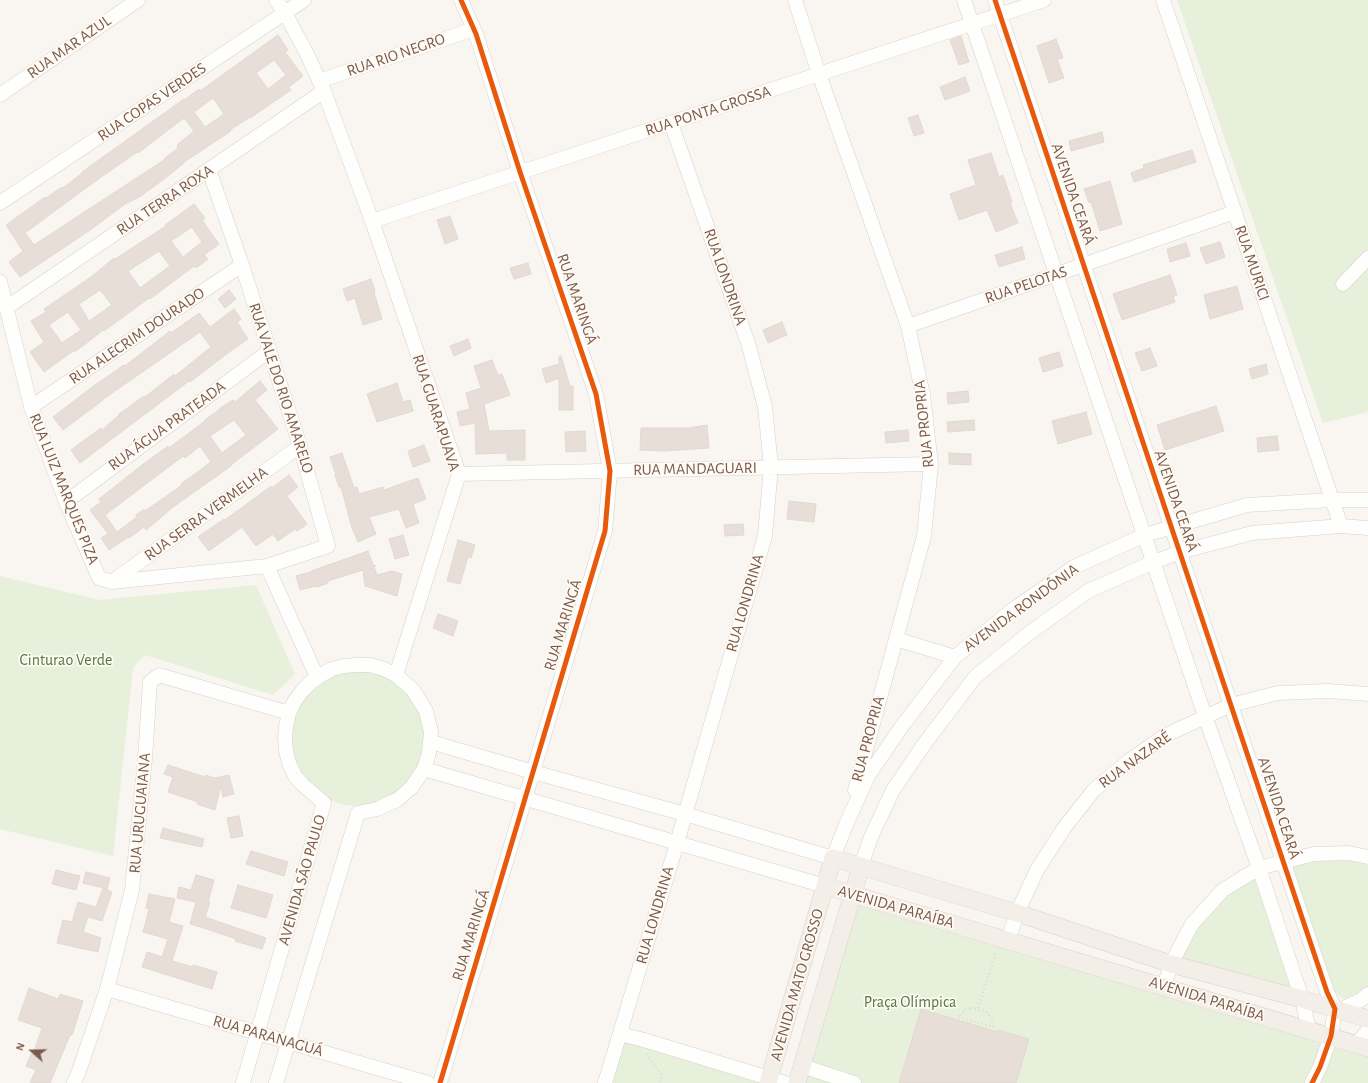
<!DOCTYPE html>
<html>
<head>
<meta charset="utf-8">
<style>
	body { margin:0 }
	#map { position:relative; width:1368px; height:1083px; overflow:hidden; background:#f9f5f0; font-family:"Alegreya Sans",sans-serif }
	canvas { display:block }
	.north { position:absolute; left:12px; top:1031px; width:40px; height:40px; -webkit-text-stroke:3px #fffaf3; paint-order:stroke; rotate:290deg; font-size:11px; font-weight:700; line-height:16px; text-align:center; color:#7a5c4d }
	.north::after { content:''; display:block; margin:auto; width:14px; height:18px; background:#7a5c4d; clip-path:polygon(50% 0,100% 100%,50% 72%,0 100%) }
</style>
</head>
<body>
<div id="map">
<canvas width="1368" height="1083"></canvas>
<div class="north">N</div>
</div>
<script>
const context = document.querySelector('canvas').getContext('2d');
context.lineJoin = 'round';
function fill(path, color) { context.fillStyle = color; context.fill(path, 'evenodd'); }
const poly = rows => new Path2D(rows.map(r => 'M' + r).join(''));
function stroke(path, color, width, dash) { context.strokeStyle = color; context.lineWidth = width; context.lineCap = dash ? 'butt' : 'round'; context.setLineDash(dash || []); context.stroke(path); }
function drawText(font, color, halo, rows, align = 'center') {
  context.font = font + ' "Alegreya Sans",sans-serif'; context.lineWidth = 3.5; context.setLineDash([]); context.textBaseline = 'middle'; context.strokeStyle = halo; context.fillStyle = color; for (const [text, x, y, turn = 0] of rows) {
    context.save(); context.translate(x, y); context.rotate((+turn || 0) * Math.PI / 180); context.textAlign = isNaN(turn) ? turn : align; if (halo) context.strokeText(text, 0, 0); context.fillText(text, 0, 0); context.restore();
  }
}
fill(poly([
	[1177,0,1368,0,1368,412,1323,423],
	[0,576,99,600,256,585,295,674,273,695,145,655,133,668,113,856,0,829],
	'290 738a68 68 0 1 1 136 0a68 68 0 1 1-136 0Z',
	[1346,857,1368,864,1368,988,1344,999,1329,988,1291,861],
	[1255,876,1293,990,1177,959,1195,927,1224,895],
	[854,902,1368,1050,1368,1083,801,1083],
	[622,1041,642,1047,764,1083,608,1083]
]), '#e7f0db');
const building = poly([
	[278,35,288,50,285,52,303,76,289,87,291,90,250,118,250,117,230,130,231,131,184,162,184,163,168,176,141,196,125,204,93,228,20,277,9,262,23,251,6,225,45,197,46,198,62,187,63,188,82,173,82,172,184,99,184,100,199,89,200,91,278,35],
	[274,60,286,75,268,89,256,73,274,60],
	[213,98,224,114,205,127,194,112,213,98],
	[184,118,194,131,177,145,178,148,164,159,164,160,34,245,25,233,90,185,137,152,138,153,184,118],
	[961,36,969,62,959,65,950,40,961,36],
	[1056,39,1063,58,1057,59,1064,78,1049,83,1037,46,1056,39],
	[965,77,970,91,945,100,940,87,965,77],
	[918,115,924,133,914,136,908,118,918,115],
	[1102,132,1104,142,1071,151,1069,141,1102,132],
	[1192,150,1196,162,1134,182,1131,173,1144,168,1143,165,1192,150],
	[991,153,999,177,1003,175,1012,202,1010,203,1018,223,996,232,987,210,959,220,950,194,976,185,968,160,991,153],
	[1110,181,1122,224,1100,231,1091,202,1089,203,1084,189,1110,181],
	[194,204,205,218,202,220,219,244,204,255,208,259,196,268,194,266,150,299,149,298,104,331,103,330,84,345,74,352,73,351,44,372,30,352,44,342,31,321,46,312,44,309,91,277,114,258,115,259,166,226,165,225,194,204],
	[192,227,202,242,183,257,171,241,192,227],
	[159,251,170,266,140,288,128,271,159,251],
	[100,290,112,305,89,321,79,304,100,290],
	[68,312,81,330,62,343,49,325,68,312],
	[450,216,458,239,445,244,437,220,450,216],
	[1220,242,1225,257,1206,264,1200,248,1220,242],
	[1186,243,1190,256,1170,262,1167,249,1186,243],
	[1022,247,1025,259,999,267,995,255,1022,247],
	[528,263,531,274,514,279,510,268,528,263],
	[1170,275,1177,295,1173,297,1175,302,1122,320,1113,294,1170,275],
	[371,279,375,291,374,292,382,319,363,325,355,298,347,301,343,289,371,279],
	[1237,286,1243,309,1210,319,1204,295,1237,286],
	[229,290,236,299,225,308,218,299,229,290],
	[234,309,241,319,237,322,248,339,232,350,190,382,189,381,80,463,71,450,101,428,102,430,119,415,119,414,144,396,145,397,174,374,175,376,211,347,200,332,102,400,103,400,63,430,53,417,92,387,124,365,125,366,170,331,171,333,199,313,210,327,234,309],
	[782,322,787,335,768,343,763,330,782,322],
	[468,339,471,348,454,356,450,346,468,339],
	[1150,348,1157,366,1142,371,1135,353,1150,348],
	[1059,352,1063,366,1043,372,1039,358,1059,352],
	[561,356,570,386,573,386,573,410,559,410,559,378,546,383,542,369,559,364,559,357,561,356],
	[492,360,498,375,502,374,510,395,484,404,489,431,525,430,525,460,507,460,507,453,476,454,475,423,460,426,457,412,470,409,466,393,481,388,474,366,492,360],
	[1266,364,1268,374,1252,379,1249,369,1266,364],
	[260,381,267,390,255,400,278,429,244,455,231,465,231,466,173,507,146,530,144,527,129,538,128,537,109,550,101,538,108,534,90,510,101,502,99,499,142,465,168,446,169,448,205,421,205,420,220,409,220,408,233,400,235,402,260,381],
	[234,420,246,435,222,453,210,436,234,420],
	[200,446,211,462,181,484,182,485,145,511,144,509,136,515,137,517,117,532,105,515,183,456,185,458,200,446],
	[397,383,403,402,410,400,413,411,377,422,367,394,397,383],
	[968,391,969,402,948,404,947,393,968,391],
	[1216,406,1224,431,1165,450,1157,425,1216,406],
	[1086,412,1092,434,1058,444,1052,421,1086,412],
	[974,420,975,430,948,432,947,422,974,420],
	[707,425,709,448,664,451,640,450,641,428,689,428,707,425],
	[908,430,909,441,886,443,885,432,908,430],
	[585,431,586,451,566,452,565,432,585,431],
	[1277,436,1279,450,1258,452,1257,438,1277,436],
	[424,445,430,461,413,467,408,451,424,445],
	[342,453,354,488,357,487,359,494,383,487,384,490,418,478,426,499,413,504,419,523,406,528,399,509,369,517,376,534,358,542,352,528,341,487,339,487,335,475,336,475,330,457,342,453],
	[949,453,971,454,971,465,949,464,949,453],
	[289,475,298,487,287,496,307,524,297,531,295,529,278,541,273,534,256,546,242,527,209,551,198,537,224,519,225,520,271,486,272,488,289,475],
	[789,501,816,504,814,522,787,519,789,501],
	[743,524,744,535,725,536,724,525,743,524],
	[403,535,409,555,395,559,389,539,403,535],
	[458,540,475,545,471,558,468,557,460,584,447,581,458,540],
	[368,551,373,565,376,566,374,567,377,575,392,571,402,574,397,596,365,586,363,570,328,581,328,583,317,587,316,586,300,590,296,576,311,572,311,571,368,551],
	[438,614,458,621,453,636,433,628,438,614],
	[168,765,205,777,206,775,214,778,229,775,234,794,223,797,221,785,215,810,197,804,198,802,168,792,173,777,164,774,168,765],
	[239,816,243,836,231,838,227,818,239,816],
	[163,828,204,839,202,847,160,838,163,828],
	[251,851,288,862,284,876,246,864,251,851],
	[56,870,80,876,76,890,52,884,56,870],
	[86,872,110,878,107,889,83,883,86,872],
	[196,875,214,880,208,902,210,902,205,917,266,938,262,949,235,941,236,939,204,928,190,924,196,902,177,898,179,887,191,890,196,875],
	[238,885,273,895,266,918,231,908,238,885],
	[103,888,112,892,102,921,88,917,83,932,101,938,98,952,57,943,63,920,72,922,78,902,96,907,103,888],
	[149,894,175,899,169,922,183,926,172,961,193,967,193,965,217,972,212,989,142,967,147,952,162,957,168,939,143,932,149,909,146,908,149,894],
	[29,988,58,999,60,994,83,1001,72,1035,70,1035,50,1083,30,1083,36,1070,26,1066,31,1054,33,1054,42,1028,18,1020,29,988],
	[921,1009,997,1032,998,1030,1029,1039,1016,1083,899,1083,921,1009]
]);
fill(building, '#e6ded7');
stroke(building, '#e2d8d2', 1);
const minor = poly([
	[276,0,285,13,307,54,324,91,372,221,459,474,396,675],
	[795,0,819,74,908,326,923,395,931,464,924,536,855,790],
	[964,0,1205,716,1259,868,1302,999,1309,1030],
	[995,0,1283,861,1327,992,1335,1009,1331,1036,1320,1067,1312,1083],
	[1163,0,1341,526],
	[319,81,474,29],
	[0,95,138,0],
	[0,203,304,0],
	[372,221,1044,0],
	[0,282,31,407,66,502,99,578,112,582,267,566,328,546,300,446,242,265,209,170],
	[1343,284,1368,258],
	[6,308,324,91],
	[908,326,1235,212],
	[31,407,242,265],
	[459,474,931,464],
	[66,502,269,351],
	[267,566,317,677],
	[113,581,300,446],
	[896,639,955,657],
	[431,742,533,772,685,814,833,858,845,827,868,776,902,726,955,657,1011,611,1074,567,1145,535,1247,505,1332,500,1368,500],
	[424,769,825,886],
	[861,866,871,837,893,790,925,743,975,677,1028,634,1088,591,1154,562,1180,552,1252,533,1341,526,1368,528],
	[1008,940,1017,913,1037,870,1064,828,1094,790,1130,760,1166,735,1231,705,1278,693,1328,691,1368,694],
	[1164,987,1171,964,1192,924,1223,890,1259,868,1314,854,1348,853,1368,857],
	[107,989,428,1083],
	[1339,1010,1361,1000,1368,994],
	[620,1034,644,1040,785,1083],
	[1357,1044,1368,1030],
	[802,1066,854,1083],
	[74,1083,80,1068,107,989,132,890,145,759,150,682,159,675,289,713],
	[243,1083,324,803,303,785,295,776,289,763,286,751,285,738,286,727,289,713,294,702,302,691,310,683,321,675,332,669,344,666,357,665,370,665,384,669,396,675,413,690,426,711,431,732,429,753,424,769,412,787,397,800,377,809,358,813,276,1083],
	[440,1083,605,531,610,471,596,394,520,172,476,34,461,0],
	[605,1083,677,843,765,536,771,467,765,407,749,346,671,123]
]);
const major = poly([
	[825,886,1368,1048],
	[768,1083,833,858,1017,913,1171,964,1302,999,1368,1019],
	[797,1083,861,866]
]);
stroke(minor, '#d7d1cb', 15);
stroke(major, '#dad1cc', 18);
stroke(poly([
	[971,1008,986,1011,992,1019,993,1027,958,1017,966,1009,971,1008],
	[978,1008,996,952],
	[647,1054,648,1056,662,1076,659,1083]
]), '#dcd5d0', 2, [1, 3]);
stroke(minor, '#fefefd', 14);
stroke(major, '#f3eee8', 17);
stroke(poly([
	[995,0,1283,861,1327,992,1335,1009,1331,1036,1320,1067,1312,1083],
	[440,1083,605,531,610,471,596,394,520,172,476,34,461,0]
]), '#e8590c', 5);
drawText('16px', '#7a5c4d', '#fffaf3', [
	["RUA MAR AZUL",69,47,-35],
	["RUA RIO NEGRO",396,55,-19],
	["RUA COPAS VERDES",152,102,-34],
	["RUA PONTA GROSSA",708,111,-18],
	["AVENIDA CEARÁ",1073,194,71],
	["RUA TERRA ROXA",165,200,-34],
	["RUA MURICI",1252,263,71],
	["RUA LONDRINA",725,277,71],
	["RUA PELOTAS",1026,285,-19],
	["RUA MARINGÁ",577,299,71],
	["RUA ALECRIM DOURADO",137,336,-34],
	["RUA VALE DO RIO AMARELO",281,388,72],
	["RUA GUARAPUAVA",436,413,72],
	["RUA PROPRIA",924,424,-96],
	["RUA ÁGUA PRATEADA",167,426,-36],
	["RUA MANDAGUARI",695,469,-1],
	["RUA LUIZ MARQUES PIZA",64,489,68],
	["AVENIDA CEARÁ",1176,501,71],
	["RUA SERRA VERMELHA",206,514,-36],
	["RUA LONDRINA",745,603,-74],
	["AVENIDA RONDÔNIA",1021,608,-36],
	["RUA MARINGÁ",563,625,-73],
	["RUA PROPRIA",868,739,-75],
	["RUA NAZARÉ",1135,760,-36],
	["AVENIDA CEARÁ",1279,808,72],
	["RUA URUGUAIANA",140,813,-85],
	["AVENIDA SÃO PAULO",302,880,-74],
	["AVENIDA PARAÍBA",896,907,16],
	["RUA LONDRINA",655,915,-74],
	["RUA MARINGÁ",471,935,-73],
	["AVENIDA MATO GROSSO",797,985,-74],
	["AVENIDA PARAÍBA",1207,999,17],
	["RUA PARANAGUÁ",268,1036,16]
]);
drawText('16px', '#537a41', '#fffaf3', [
	["Cinturao Verde",66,660],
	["Praça Olímpica",910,1002]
]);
</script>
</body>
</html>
